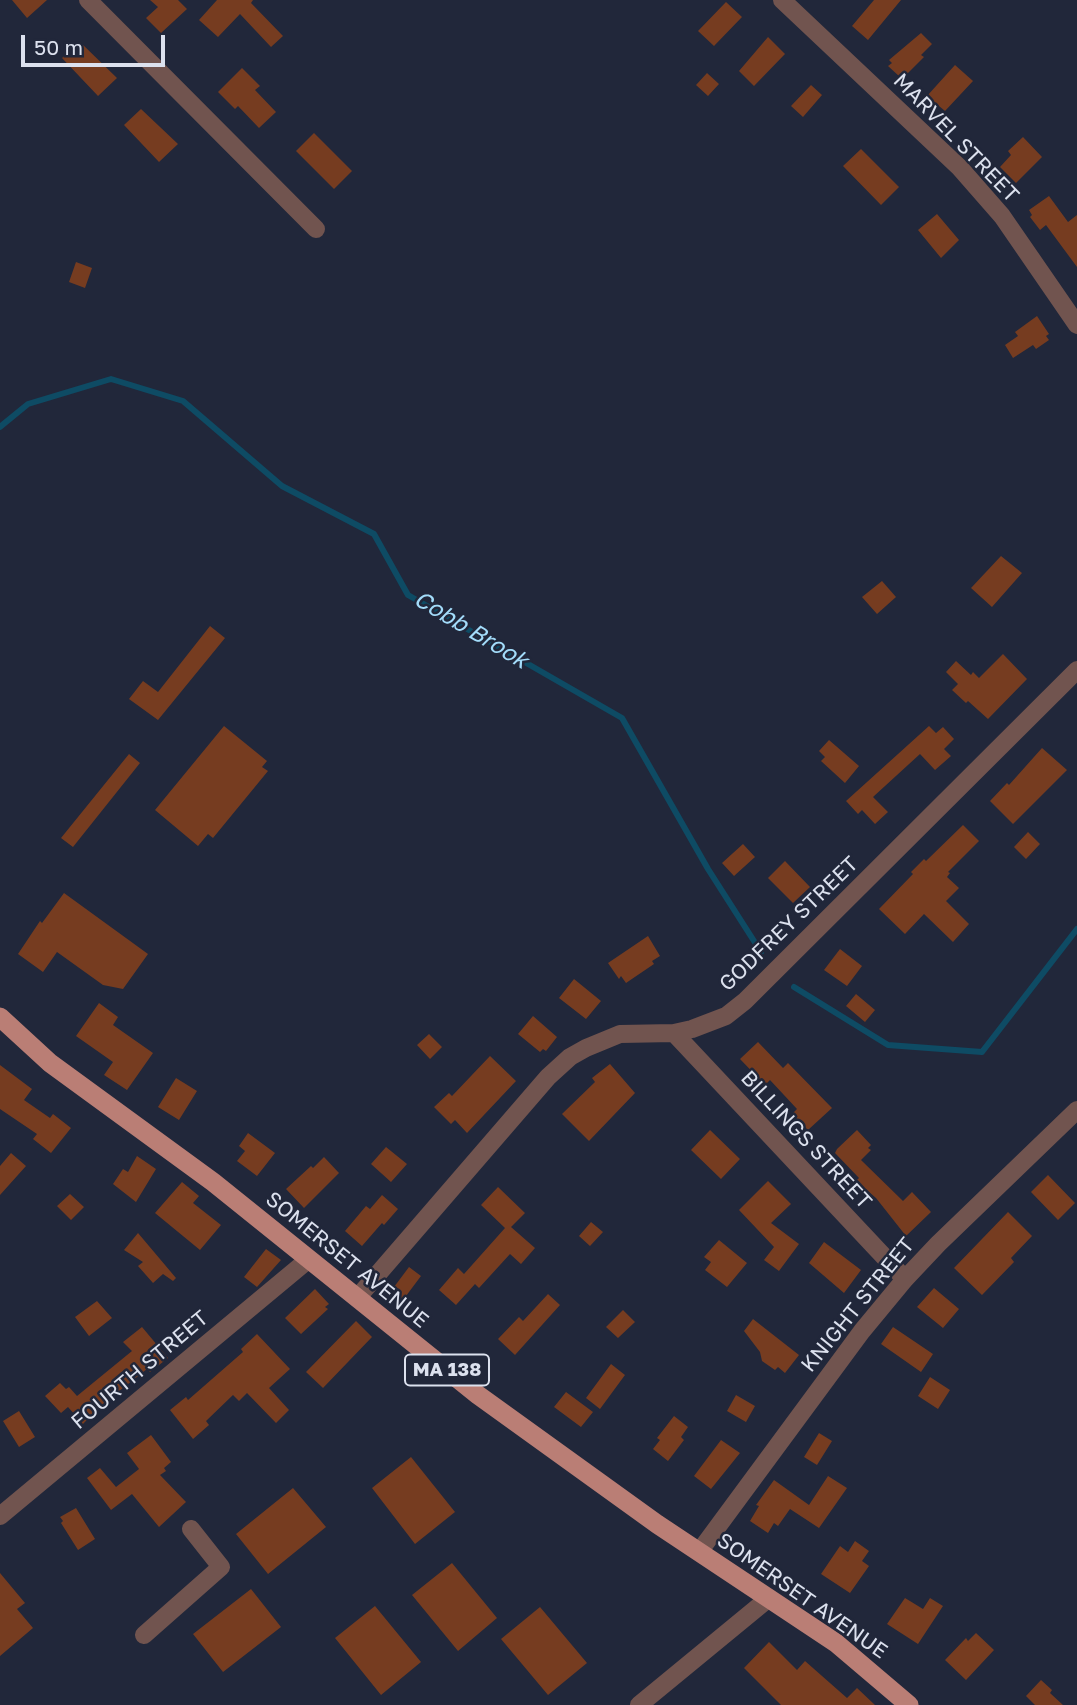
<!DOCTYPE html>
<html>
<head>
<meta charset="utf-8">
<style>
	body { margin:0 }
	#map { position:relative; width:1077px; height:1705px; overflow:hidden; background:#21273a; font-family:"Golos Text",sans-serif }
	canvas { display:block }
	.scale { position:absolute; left:21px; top:35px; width:144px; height:32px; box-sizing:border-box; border:4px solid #dce1ee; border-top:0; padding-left:9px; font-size:21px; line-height:24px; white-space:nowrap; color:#dce1ee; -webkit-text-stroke:5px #21273a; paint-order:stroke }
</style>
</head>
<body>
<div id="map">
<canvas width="1077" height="1705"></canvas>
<div class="scale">50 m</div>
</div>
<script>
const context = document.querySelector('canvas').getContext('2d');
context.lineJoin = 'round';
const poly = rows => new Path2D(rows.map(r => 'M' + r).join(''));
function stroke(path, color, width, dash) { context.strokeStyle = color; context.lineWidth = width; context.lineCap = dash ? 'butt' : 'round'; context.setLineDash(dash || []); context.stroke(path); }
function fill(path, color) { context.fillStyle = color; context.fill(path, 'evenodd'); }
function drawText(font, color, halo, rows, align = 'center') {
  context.font = font + ' "Golos Text",sans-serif'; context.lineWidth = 5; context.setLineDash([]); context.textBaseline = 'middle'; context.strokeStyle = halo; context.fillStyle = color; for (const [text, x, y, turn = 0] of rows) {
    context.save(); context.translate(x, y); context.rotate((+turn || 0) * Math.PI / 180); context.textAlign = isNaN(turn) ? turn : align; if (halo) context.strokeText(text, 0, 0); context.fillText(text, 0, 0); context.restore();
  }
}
stroke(poly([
	[0,427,28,404,111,379,183,401,282,486,374,534,408,595,622,718,708,869,761,952],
	[794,987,888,1045,982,1052,1077,929]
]), '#0e4b64', 6);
fill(poly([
	[12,0,47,0,27,18],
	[150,0,178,0,187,9,161,33,146,18,158,7],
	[217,0,253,0,251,3,283,36,271,47,240,14,218,37,199,20],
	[874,0,901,0,868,40,852,26],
	[726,2,742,17,714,46,698,31],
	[921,33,932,44,921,55,924,57,905,76,903,74,900,77,888,66,892,63,889,60],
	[768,37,785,54,754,86,739,71],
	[80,42,117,78,98,96,62,58],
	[955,65,973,81,945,111,927,96],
	[242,68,260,86,255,90,276,112,259,128,238,106,235,109,218,92],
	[707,73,719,84,708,96,696,85],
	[811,85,822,95,803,117,791,106],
	[141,109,178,144,159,162,124,125],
	[314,133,352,171,334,189,296,151],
	[1023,137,1042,157,1016,183,1000,167,1011,155,1008,151],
	[861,149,899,187,881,205,843,166],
	[1049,196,1068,222,1077,215,1077,267,1046,225,1040,230,1030,217,1032,215,1029,210],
	[937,214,959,240,941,258,918,230],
	[76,262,92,268,85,288,69,282],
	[1037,316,1049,334,1046,336,1049,340,1036,349,1033,345,1013,358,1005,345,1018,336,1015,332],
	[1001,556,1022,573,992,607,971,588],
	[882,581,896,597,877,614,862,597],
	[210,626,225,638,158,720,129,699,143,681,158,692],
	[1003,654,1027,679,988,719,968,701,966,703,952,690,958,684,946,672,956,661,971,675,973,672,979,678],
	[224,726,267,761,262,767,268,771,213,838,208,834,198,846,155,810],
	[929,726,936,733,943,727,954,739,944,749,951,756,935,770,920,754,873,797,888,812,875,824,862,810,858,814,846,801],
	[829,740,859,766,845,783,821,761,825,757,819,751],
	[1042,748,1067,770,1013,824,990,801,1007,783,1009,785],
	[129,754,140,763,73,847,61,838],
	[963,825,979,841,948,872,950,873,947,877,959,888,946,901,969,924,953,942,924,914,905,934,879,909,913,874,911,872,924,859,926,861],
	[1028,832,1040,844,1026,859,1014,847],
	[743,844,755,857,734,876,722,863],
	[785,861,810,887,793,903,768,878],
	[64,893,148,954,123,989,103,985,57,952,43,972,18,954,40,921,42,923],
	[648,936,660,956,652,961,654,964,626,983,621,976,619,979,608,963],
	[840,949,862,966,847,986,824,970],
	[574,979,601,1001,586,1019,559,998],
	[856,994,875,1010,865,1022,846,1006],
	[99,1003,118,1017,113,1025,153,1053,127,1090,104,1075,113,1062,76,1036],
	[533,1016,557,1037,546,1051,543,1049,540,1052,518,1034],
	[429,1034,442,1047,430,1059,417,1045],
	[758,1042,783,1068,788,1063,832,1108,808,1130,792,1114,797,1109,770,1080,765,1085,740,1059],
	[490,1056,516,1081,467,1133,455,1120,451,1124,434,1107,449,1093,452,1096],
	[610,1064,635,1093,589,1141,562,1114,595,1082,592,1078],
	[0,1065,32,1089,24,1100,50,1118,53,1114,71,1128,51,1153,33,1139,37,1134,0,1109],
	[176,1078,197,1091,179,1120,158,1107],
	[710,1130,740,1159,721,1179,691,1150],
	[857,1130,871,1145,868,1148,871,1150,861,1160,903,1201,912,1192,931,1212,906,1236,876,1198,856,1181,859,1178,835,1153,837,1149],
	[248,1133,275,1153,257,1176,237,1161,245,1151,239,1146],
	[386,1147,407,1164,391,1182,371,1164],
	[11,1153,26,1166,0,1195,0,1166],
	[137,1156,156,1169,136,1202,113,1184,123,1169,128,1172],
	[324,1157,339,1173,304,1208,286,1189,311,1166,313,1168],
	[1048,1175,1075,1203,1058,1220,1031,1192],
	[768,1181,791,1204,771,1223,799,1244,779,1271,764,1260,774,1247,739,1210],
	[182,1182,199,1196,193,1203,221,1225,200,1250,155,1213],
	[498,1187,525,1213,511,1227,535,1248,521,1264,510,1254,479,1288,475,1284,456,1305,439,1290,458,1268,464,1274,505,1228,481,1205],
	[70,1194,84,1207,71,1220,57,1206],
	[382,1195,398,1209,384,1225,382,1223,362,1246,345,1231,366,1206,370,1209],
	[1008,1212,1032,1236,1011,1258,1014,1262,982,1295,954,1268],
	[591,1222,603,1232,590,1246,579,1236],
	[138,1233,176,1278,173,1281,163,1274,153,1283,138,1266,143,1262,124,1250],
	[719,1240,747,1263,727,1287,705,1270,711,1262,704,1257],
	[824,1242,861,1270,844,1293,809,1263],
	[266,1249,281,1260,257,1287,244,1277],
	[409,1267,421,1276,400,1304,388,1295],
	[934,1288,959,1309,943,1328,917,1307],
	[315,1289,329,1304,325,1307,328,1309,301,1334,285,1318],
	[548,1294,560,1305,515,1355,498,1339,519,1317,523,1321],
	[97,1301,112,1318,89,1336,75,1317],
	[623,1310,635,1322,618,1338,606,1327],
	[753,1319,799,1355,785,1373,778,1367,775,1370,762,1361,760,1352,744,1331],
	[356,1321,372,1337,323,1388,306,1372],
	[142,1327,168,1358,150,1372,147,1369,99,1407,83,1424,68,1407,61,1413,45,1396,60,1383,66,1389,69,1387,77,1396,132,1351,123,1342],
	[893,1327,933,1354,921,1372,881,1344],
	[257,1334,290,1369,269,1388,289,1410,276,1423,247,1393,239,1401,233,1395,206,1421,209,1425,193,1439,170,1410,186,1397,188,1400,243,1352,241,1349],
	[611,1364,625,1375,600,1409,586,1398],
	[930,1377,950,1390,938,1409,918,1396],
	[566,1392,593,1412,581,1427,554,1407],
	[736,1395,755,1406,746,1422,727,1411],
	[19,1411,35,1437,19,1447,3,1421],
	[674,1416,688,1427,681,1437,684,1440,668,1461,653,1449,660,1440,657,1438],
	[819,1433,832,1441,817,1465,804,1457],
	[151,1435,171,1462,164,1468,166,1471,160,1475,186,1502,159,1527,132,1494,111,1510,87,1478,100,1468,116,1487,139,1469,127,1453],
	[721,1440,740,1453,711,1489,694,1476],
	[411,1457,455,1512,415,1544,372,1488],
	[828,1476,847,1488,819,1528,790,1509,778,1526,774,1523,768,1533,750,1521,759,1506,756,1505,774,1480,809,1505],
	[293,1488,326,1527,268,1574,236,1534],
	[76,1508,95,1539,78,1550,61,1523,63,1521,60,1517],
	[855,1541,869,1551,862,1561,869,1566,850,1593,821,1574,840,1546,848,1552],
	[452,1563,497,1618,458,1651,412,1595],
	[0,1573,25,1603,17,1609,33,1628,0,1656],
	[251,1589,281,1627,223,1672,193,1634],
	[905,1598,923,1609,930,1598,943,1606,918,1644,887,1624],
	[375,1606,421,1662,381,1695,335,1638],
	[540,1607,587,1663,548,1695,501,1639],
	[976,1633,994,1650,966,1680,945,1660,966,1638,968,1641],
	[769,1642,797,1670,805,1661,847,1698,857,1688,875,1705,781,1705,744,1668],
	[1041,1680,1052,1690,1050,1693,1063,1705,1035,1705,1026,1696]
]), '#763c20');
stroke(poly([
	[88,0,316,229],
	[782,0,960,168,1002,216,1077,325],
	[674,1033,905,1279],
	[358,1297,548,1077,570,1057,586,1048,620,1034,674,1033,692,1029,726,1016,745,1001,1077,670],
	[0,1516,309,1259],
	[699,1552,862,1331,905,1279,938,1244,1077,1110],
	[144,1635,221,1567,191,1529],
	[639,1705,769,1598]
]), '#71544f', 18);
stroke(poly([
	[0,1017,50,1063,213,1182,478,1395,657,1524,836,1643,909,1705]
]), '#ba7e75', 19);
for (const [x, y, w] of [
	[447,1370,84]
]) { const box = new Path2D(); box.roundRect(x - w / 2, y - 15.5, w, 31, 5); context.fillStyle = '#21273a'; context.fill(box); stroke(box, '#dce1ee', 2); }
drawText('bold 19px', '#dce1ee', null, [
	["MA 138",447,1370]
]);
drawText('21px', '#dce1ee', '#21273a', [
	["MARVEL STREET",956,138,46],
	["GODFREY STREET",789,924,-44],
	["BILLINGS STREET",806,1140,47],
	["SOMERSET AVENUE",347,1260,39],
	["KNIGHT STREET",858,1305,-51],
	["FOURTH STREET",140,1370,-40],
	["SOMERSET AVENUE",802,1596,35]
]);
drawText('italic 23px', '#a3dcfa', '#21273a', [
	["Cobb Brook",471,630,31]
]);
</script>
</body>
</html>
